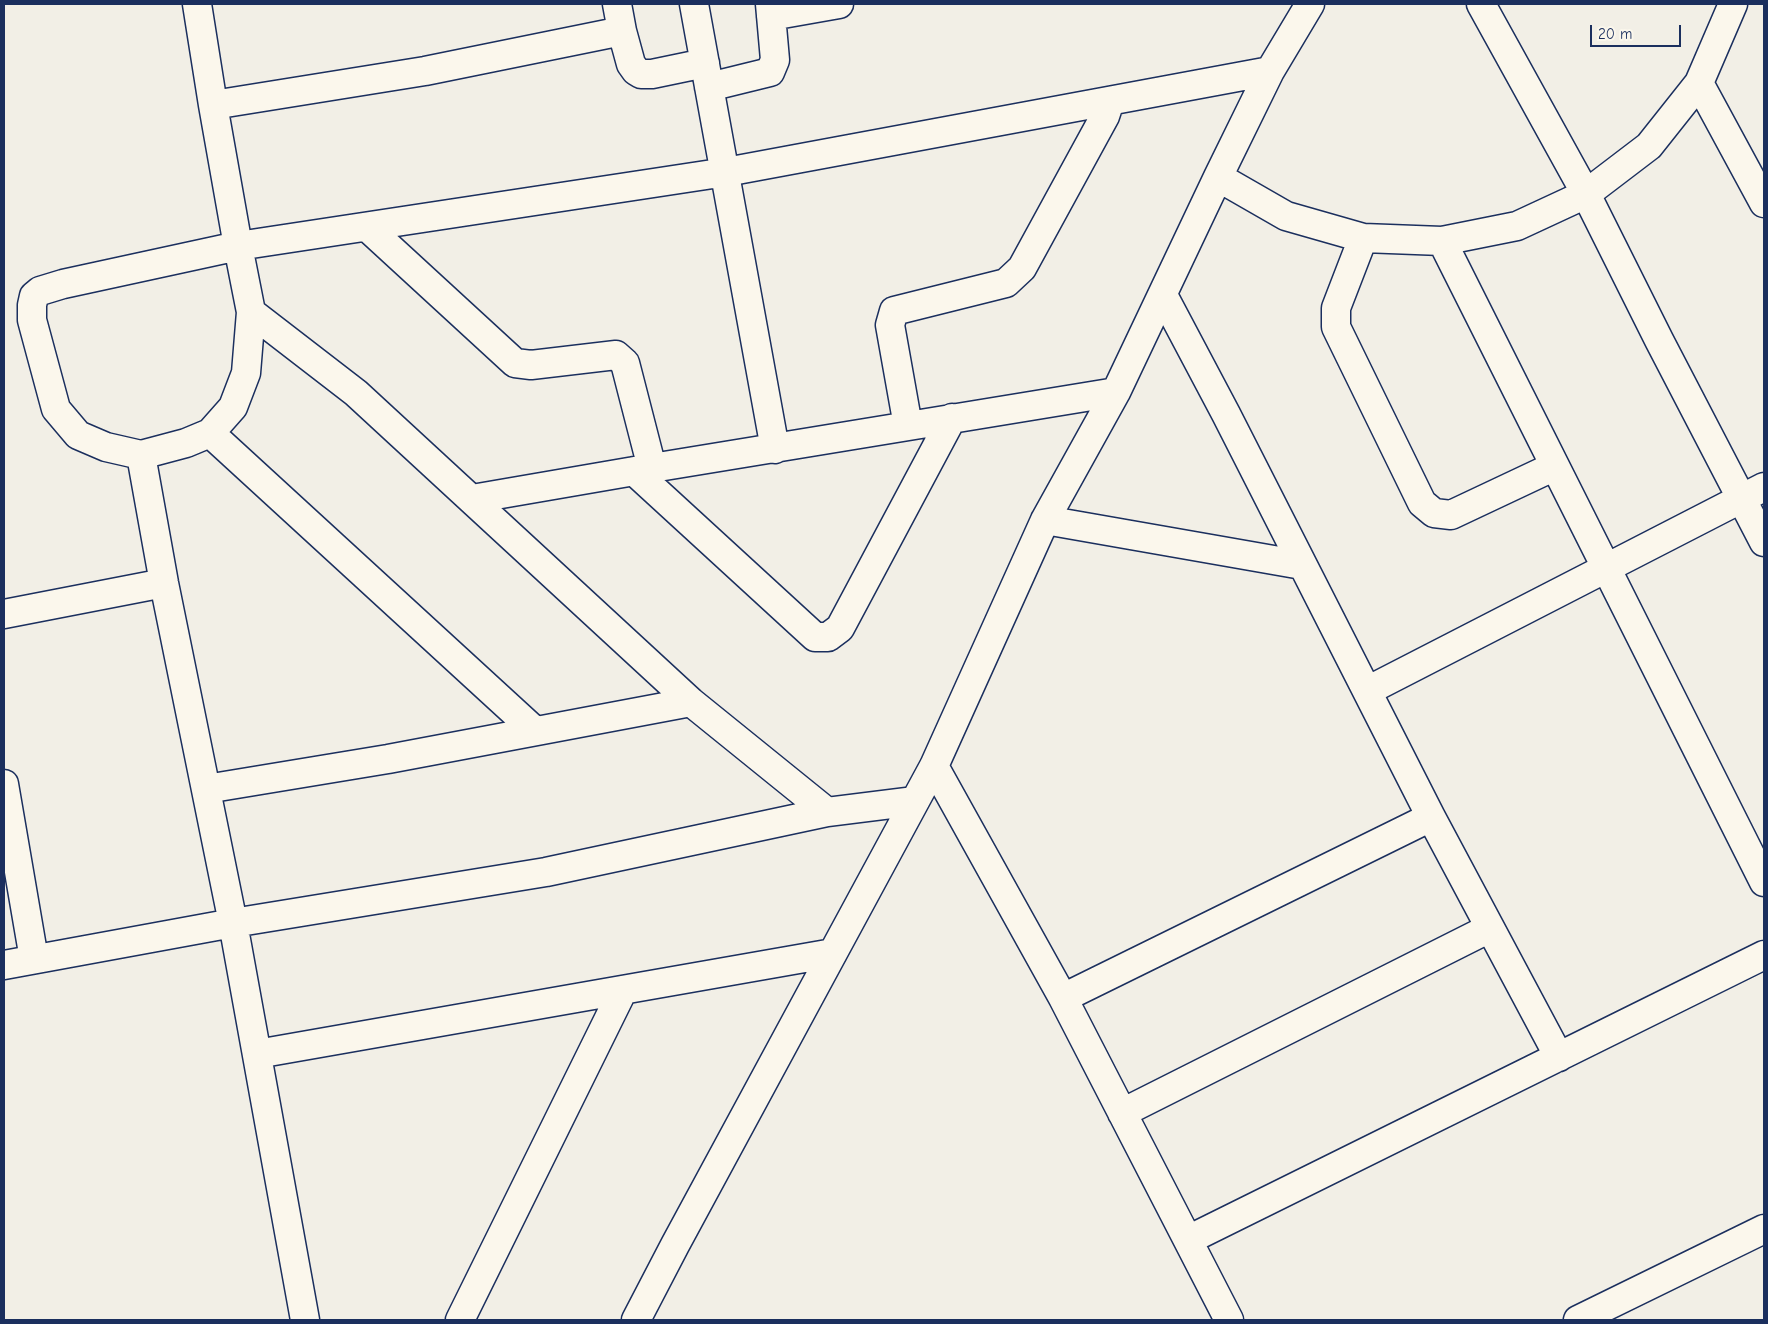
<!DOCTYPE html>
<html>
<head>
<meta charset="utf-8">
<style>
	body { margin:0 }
	#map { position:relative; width:1768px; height:1324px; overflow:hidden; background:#f2efe6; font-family:"Comic Neue",sans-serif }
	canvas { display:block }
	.frame { position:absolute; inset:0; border:5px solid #1b2f5e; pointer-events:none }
	.scale { position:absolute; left:1590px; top:25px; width:91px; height:22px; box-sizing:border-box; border:2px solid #1b2f5e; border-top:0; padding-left:6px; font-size:15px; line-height:18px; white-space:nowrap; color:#1b2f5e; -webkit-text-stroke:4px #fbf7ec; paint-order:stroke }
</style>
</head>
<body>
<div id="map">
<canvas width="1768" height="1324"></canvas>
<div class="frame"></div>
<div class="scale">20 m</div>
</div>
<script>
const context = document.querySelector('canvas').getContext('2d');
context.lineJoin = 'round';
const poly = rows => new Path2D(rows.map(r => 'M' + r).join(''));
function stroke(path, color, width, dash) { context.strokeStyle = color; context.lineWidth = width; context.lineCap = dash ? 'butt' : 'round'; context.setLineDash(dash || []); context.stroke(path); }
const street = poly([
	[197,4,213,105,238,246,251,312,246,373,233,407,210,433,186,443,141,455,106,447,78,435,56,409,32,320,32,305,34,296,40,291,63,284,238,246,726,172,1270,71],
	[617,4,622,31,631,64,636,71,641,74,652,74,705,63],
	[694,4,775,449],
	[1481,4,1586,194,1659,340,1764,542],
	[771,16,839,4],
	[1699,83,1764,203],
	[709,87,770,72,775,60,770,4],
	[213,105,425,71,622,31],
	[1218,177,1286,216,1363,238,1442,241,1517,226,1586,194,1649,146,1699,83,1733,4],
	[367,227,515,363,531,365,616,355,625,363,652,468],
	[1363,238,1336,308,1336,327,1422,503,1434,513,1451,515,1555,466],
	[1442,241,1764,882],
	[1163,295,1226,414,1431,817,1559,1057],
	[251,312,356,393,691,702,827,812],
	[908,426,890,325,894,311,1006,283,1022,268,1105,116,1110,101],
	[210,433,535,731],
	[141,455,164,583,233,923,305,1320],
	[634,471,815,637,828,637,840,628,952,418],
	[472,499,652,468,1116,392],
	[1045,520,1302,565],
	[4,614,164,583],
	[1367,691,1764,487],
	[934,766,1063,998,1229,1320],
	[4,784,34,959],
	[206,789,388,759,691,702],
	[4,965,233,923,546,872,827,812,915,801],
	[1063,998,1431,817],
	[257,1054,833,953],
	[1122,1113,1490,928],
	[1188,1240,1764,955],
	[460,1320,623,990],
	[636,1320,675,1245,934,766,1045,520,1116,392,1218,177,1270,71,1310,4],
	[1578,1320,1764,1229]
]);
stroke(street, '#1b2f5e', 31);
stroke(street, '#fbf7ec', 28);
</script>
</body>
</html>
